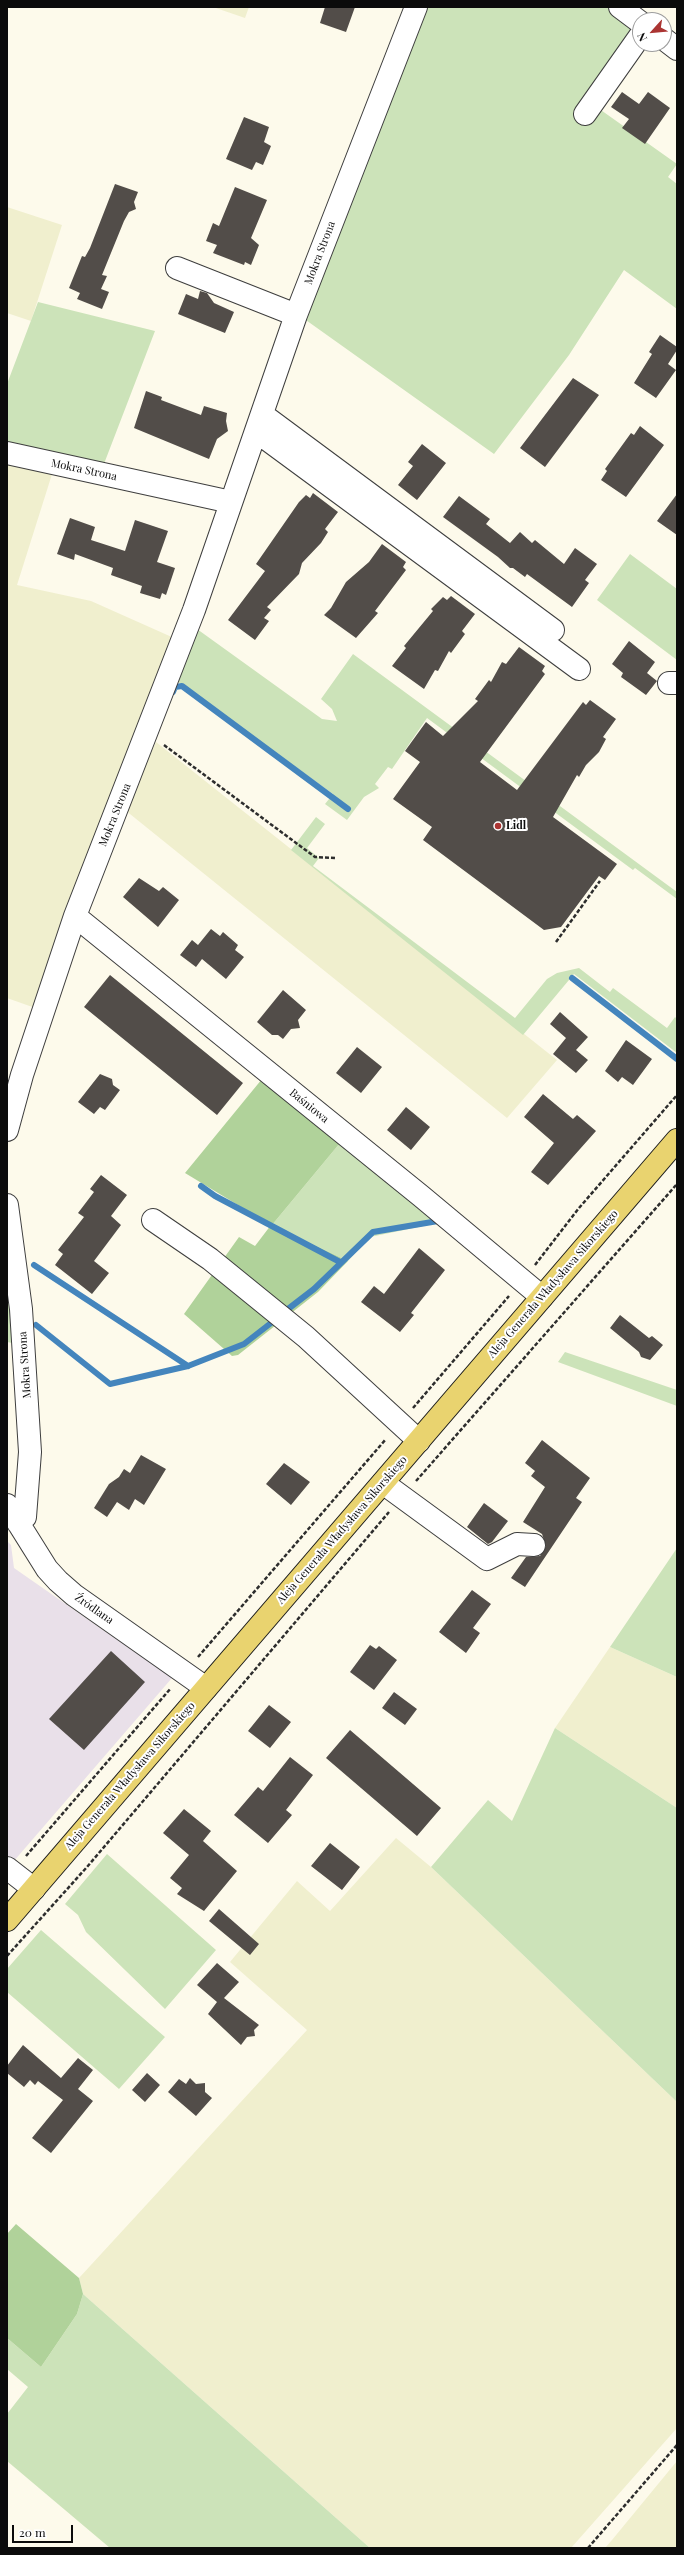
<!DOCTYPE html>
<html>
<head>
<meta charset="utf-8">
<style>
	body { margin:0 }
	#map { position:relative; width:684px; height:2555px; overflow:hidden; background:#fdfaeb; font-family:"Playfair Display",serif }
	canvas { display:block }
	.frame { position:absolute; inset:0; border:8px solid #0b0b0b; pointer-events:none }
	.north { position:absolute; left:632px; top:12px; width:40px; height:40px; box-sizing:border-box; background:#fff; border:1px solid #9d9d9d; border-radius:50%; rotate:243deg; font-size:11px; font-weight:700; line-height:16px; text-align:center; color:#0b0b0b }
	.north::after { content:''; display:block; margin:auto; width:14px; height:18px; background:#ab3533; clip-path:polygon(50% 0,100% 100%,50% 72%,0 100%) }
	.scale { position:absolute; left:12px; top:2525px; width:61px; height:18px; box-sizing:border-box; border:2px solid #0b0b0b; border-top:0; padding-left:5px; font-size:12px; line-height:14px; white-space:nowrap; color:#0b0b0b; -webkit-text-stroke:3px #fff; paint-order:stroke }
</style>
</head>
<body>
<div id="map">
<canvas width="684" height="2555"></canvas>
<div class="frame"></div>
<div class="north">N</div>
<div class="scale">20 m</div>
</div>
<script>
const context = document.querySelector('canvas').getContext('2d');
context.lineJoin = 'round';
function fill(path, color) { context.fillStyle = color; context.fill(path, 'evenodd'); }
const poly = rows => new Path2D(rows.map(r => 'M' + r).join(''));
function stroke(path, color, width, dash) { context.strokeStyle = color; context.lineWidth = width; context.lineCap = dash ? 'butt' : 'round'; context.setLineDash(dash || []); context.stroke(path); }
function drawText(font, color, halo, rows, align = 'center') {
  context.font = font + ' "Playfair Display",serif'; context.lineWidth = 4; context.setLineDash([]); context.textBaseline = 'middle'; context.strokeStyle = halo; context.fillStyle = color; for (const [text, x, y, turn = 0] of rows) {
    context.save(); context.translate(x, y); context.rotate((+turn || 0) * Math.PI / 180); context.textAlign = isNaN(turn) ? turn : align; if (halo) context.strokeText(text, 0, 0); context.fillText(text, 0, 0); context.restore();
  }
}
fill(poly([
	[7,1541,11,1545,14,1568,172,1678,7,1869]
]), '#e9e0e9');
fill(poly([
	[213,7,249,7,245,18],
	[7,207,62,225,31,321,7,313],
	[7,461,53,471,17,585,91,601,174,638,38,1009,7,998],
	[156,742,557,1060,507,1118,125,810],
	[610,1647,677,1677,677,1808,555,1728],
	[396,1838,431,1867,677,2102,677,2428,571,2548,370,2548,83,2294,79,2278,307,2030,230,1962,297,1881,330,1911],
	[677,2461,677,2548,605,2548,612,2540]
]), '#f0efce');
fill(poly([
	[423,7,609,7,638,28,598,108,677,164,668,177,677,184,677,309,624,270,569,355,494,454,303,318],
	[38,302,155,331,102,469,7,449,7,384],
	[630,554,677,589,677,660,597,600],
	[197,629,322,719,337,721,332,709,321,699,353,654,677,892,677,899,635,868,633,870,427,718,392,769,388,767,375,784,379,788,364,797,347,820,325,804,333,794,174,679],
	[316,817,325,824,307,848,319,858,313,866,515,1018,547,979,557,973,579,968,610,992,613,988,667,1028,675,1017,677,1019,677,1053,574,974,523,1035,291,850],
	[340,1143,438,1223,370,1237,348,1261,272,1225],
	[7,1263,18,1344,7,1342],
	[565,1352,677,1390,677,1406,558,1362],
	[677,1548,677,1677,610,1647],
	[555,1728,677,1808,677,2102,431,1867,488,1800,512,1821],
	[107,1854,216,1950,165,2009,86,1932,78,1915,65,1904],
	[41,1930,165,2037,119,2089,7,1992,7,1969],
	[83,2294,370,2548,110,2548,7,2461,7,2414,28,2387,7,2369,7,2338,41,2367,77,2314]
]), '#cce3b9');
fill(poly([
	[262,1079,340,1143,272,1225,348,1261,318,1292,238,1355,232,1356,184,1314,239,1237,255,1246,271,1225,185,1173],
	[16,2224,79,2278,83,2294,77,2314,41,2367,7,2338,7,2234]
]), '#b0d29a');
stroke(poly([
	[173,692,175,687,182,686,348,809],
	[572,978,677,1059],
	[201,1186,215,1196,340,1262],
	[34,1265,188,1366],
	[288,1309,314,1289,373,1232,438,1221,440,1223],
	[36,1325,110,1384,188,1366,244,1344,271,1323]
]), '#4485bd', 6);
fill(poly([
	[325,7,355,7,346,32,320,23],
	[622,92,639,104,648,92,670,108,645,144,622,128,629,119,611,107],
	[244,117,269,127,264,142,271,146,263,165,256,162,252,170,226,159],
	[115,184,138,192,134,202,136,209,129,212,124,221,102,275,107,276,101,289,109,292,102,309,77,299,80,293,69,288,82,256,85,257,90,248],
	[235,187,267,200,251,238,259,245,251,265,245,262,244,265,213,253,217,245,206,241,213,223,219,226],
	[200,291,207,293,214,303,234,312,225,333,178,314,186,294,198,299],
	[660,335,677,347,677,350,668,364,676,370,656,398,634,383,652,354,649,352],
	[573,378,599,395,545,467,520,448],
	[146,391,162,397,161,400,201,415,204,406,227,413,226,421,228,431,217,439,209,459,134,428],
	[640,426,664,445,626,497,601,480,607,471,605,469,631,433,634,435],
	[422,444,446,463,417,500,398,485,413,466,408,462],
	[313,493,338,512,325,529,328,532,321,543,302,563,299,574,267,607,271,610,264,618,269,621,255,640,228,620,265,571,256,564,299,502,306,495,310,498],
	[677,494,677,535,657,521],
	[459,496,490,519,486,524,510,543,520,532,532,543,535,540,564,564,575,548,597,564,585,580,589,583,572,607,527,574,525,577,513,568,510,568,498,557,443,517],
	[70,518,95,527,91,540,125,551,135,520,168,531,157,562,175,568,166,595,162,593,160,599,140,593,142,586,111,575,113,568,75,554,74,560,57,554],
	[382,544,406,562,403,567,406,570,375,611,378,613,356,638,324,615,331,608,346,582,369,562],
	[451,596,475,614,462,631,465,634,451,653,449,651,438,671,435,670,424,689,392,666,406,648,404,646,433,611,431,609,443,597,447,600],
	[629,641,655,662,647,673,657,681,646,695,621,677,623,673,612,664],
	[519,647,545,666,542,671,545,674,480,762,517,790,583,702,586,705,590,700,616,719,603,737,606,739,599,752,586,765,579,777,577,775,553,817,617,864,605,880,599,876,561,927,544,930,423,840,432,827,393,799,420,762,405,751,426,722,443,736,478,701,475,699,489,680,491,682,502,662,506,664],
	[139,878,159,891,163,887,179,900,158,927,123,897],
	[211,929,220,936,223,932,238,945,235,950,244,957,226,979,202,959,196,967,180,955,192,940,198,945],
	[110,975,243,1083,217,1115,84,1007],
	[283,990,306,1010,298,1020,300,1028,291,1029,283,1039,278,1035,272,1035,257,1022],
	[560,1012,588,1037,576,1050,588,1060,576,1073,553,1054,566,1038,550,1024],
	[626,1040,652,1059,633,1085,622,1077,618,1082,605,1071],
	[357,1047,382,1067,361,1093,336,1073],
	[100,1074,112,1079,113,1085,120,1090,105,1110,100,1107,94,1114,78,1102],
	[543,1094,573,1119,577,1115,596,1131,548,1185,531,1172,554,1143,524,1117],
	[406,1107,430,1127,411,1150,387,1130],
	[101,1175,127,1195,111,1216,121,1225,94,1261,109,1273,92,1294,55,1265,63,1254,58,1250,84,1217,78,1213,94,1192,90,1189],
	[419,1248,445,1270,411,1313,414,1315,400,1332,361,1302,374,1286,384,1294],
	[620,1315,649,1338,652,1336,663,1345,650,1360,641,1357,639,1352,610,1328],
	[542,1440,590,1478,576,1498,582,1502,525,1587,511,1578,526,1557,540,1556,546,1546,542,1534,523,1522,545,1487,531,1476,535,1471,525,1463],
	[141,1455,166,1469,144,1505,135,1499,129,1510,117,1502,107,1517,94,1508,109,1484,119,1477,124,1469,130,1473],
	[284,1463,310,1482,291,1505,266,1484],
	[484,1503,508,1521,492,1542,488,1544,467,1527],
	[472,1590,491,1604,473,1628,480,1633,466,1653,439,1632],
	[370,1645,376,1649,379,1646,397,1660,374,1690,350,1672],
	[111,1651,145,1682,84,1750,49,1719],
	[394,1692,417,1709,405,1725,382,1708],
	[269,1705,291,1722,270,1748,248,1731],
	[350,1730,441,1808,417,1836,326,1758],
	[290,1757,313,1775,286,1810,292,1815,268,1843,234,1815,258,1787,263,1791],
	[184,1809,211,1831,203,1841,237,1871,204,1911,177,1894,182,1888,170,1878,189,1855,163,1833],
	[330,1843,360,1867,342,1890,311,1866],
	[219,1909,259,1944,250,1955,209,1921],
	[217,1963,239,1982,224,1998,259,2025,254,2030,255,2036,247,2037,241,2045,208,2014,217,2002,197,1985],
	[23,2045,61,2078,78,2058,93,2070,78,2089,93,2101,51,2153,32,2138,63,2100,38,2081,35,2085,30,2080,24,2087,7,2073,7,2066],
	[147,2073,160,2085,145,2102,132,2090],
	[190,2078,196,2084,205,2083,205,2092,212,2098,196,2116,168,2092,179,2079,186,2084]
]), '#524d49');
const minor = poly([
	[620,7,640,22],
	[664,39,677,49],
	[585,114,640,36],
	[177,268,296,315],
	[263,415,553,630],
	[257,432,579,669],
	[7,453,231,502],
	[669,683,677,683],
	[75,916,421,1196,542,1297],
	[7,1130,22,1075,75,916,194,610,296,315,416,7],
	[7,1205,21,1309,30,1452,25,1517,18,1523],
	[153,1220,210,1259,306,1337,419,1441],
	[383,1483,487,1559,517,1544,534,1545],
	[7,1505,47,1569,58,1581,74,1595,206,1688],
	[7,1868,34,1889]
]);
const major = poly([
	[7,1920,677,1140]
]);
stroke(minor, '#3e3e3e', 24);
stroke(major, '#1c1c1c', 24);
stroke(poly([
	[164,745,315,857,336,858],
	[556,942,600,881],
	[535,1265,579,1208,677,1095],
	[413,1408,509,1296],
	[416,1481,677,1184],
	[198,1657,386,1439],
	[26,1856,171,1688],
	[7,1956,87,1867,389,1512],
	[588,2548,677,2445]
]), '#2d2d2d', 2.5, [4, 2]);
stroke(minor, '#fff', 22);
stroke(major, '#e9d36f', 22);
for (const [x, y, r, color] of [
	[498,826,4,"#ab3533"]
]) { const dot = new Path2D(); dot.arc(x, y, r, 0, 2 * Math.PI); context.fillStyle = color; context.fill(dot); stroke(dot, '#fff', 1.5); }
drawText('11px', '#0b0b0b', '#fff', [
	["Mokra Strona",320,253,-69],
	["Mokra Strona",84,470,12],
	["Mokra Strona",115,815,-68],
	["Baśniowa",309,1106,39],
	["Aleja Generała Władysława Sikorskiego",553,1284,-49],
	["Mokra Strona",25,1365,-94],
	["Aleja Generała Władysława Sikorskiego",342,1530,-49],
	["Źródlana",94,1609,35],
	["Aleja Generała Władysława Sikorskiego",130,1776,-49]
]);
drawText('bold 11px', '#0b0b0b', '#fff', [
	["Lidl",506,826]
], 'left');
</script>
</body>
</html>
